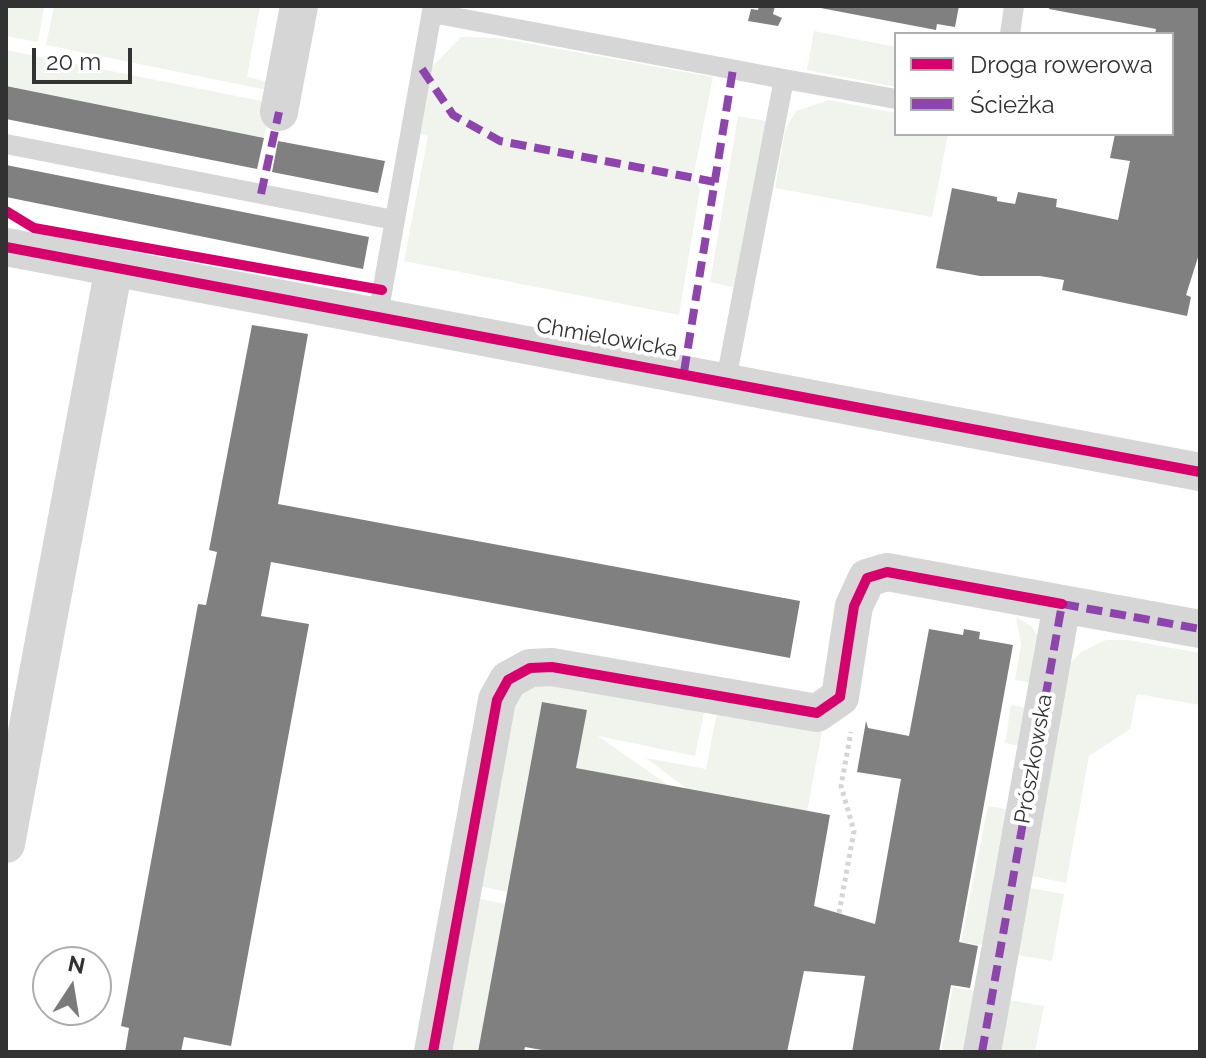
<!DOCTYPE html>
<html>
<head>
<meta charset="utf-8">
<style>
	body { margin:0 }
	#map { position:relative; width:1206px; height:1058px; overflow:hidden; background:#fff; font-family:Raleway,sans-serif }
	canvas { display:block }
	.frame { position:absolute; inset:0; border:8px solid #323232; pointer-events:none }
	.legend { position:absolute; left:894px; top:32px; width:280px; height:104px; box-sizing:border-box; background:#fff; border:2px solid #adadad; margin:0; padding:10px 14px; list-style:none; font-size:24px; color:#323232 }
	.legend li { display:flex; align-items:center; gap:16px; height:40px }
	.legend b { width:40px; border:2px solid #adadad }
	.north { position:absolute; left:32px; top:946px; width:80px; height:80px; box-sizing:border-box; background:#fff; border:2px solid #adadad; border-radius:50%; rotate:12deg; font-size:22px; font-weight:700; line-height:32px; text-align:center; color:#323232 }
	.north::after { content:''; display:block; margin:auto; width:28px; height:36px; background:#7a7a7a; clip-path:polygon(50% 0,100% 100%,50% 72%,0 100%) }
	.scale { position:absolute; left:32px; top:48px; width:100px; height:36px; box-sizing:border-box; border:4px solid #323232; border-top:0; padding-left:10px; font-size:24px; line-height:28px; white-space:nowrap; color:#323232; -webkit-text-stroke:6px #fff; paint-order:stroke }
</style>
</head>
<body>
<div id="map">
<canvas width="1206" height="1058"></canvas>
<div class="frame"></div>
<ul class="legend">
<li><b style="height:10px;background:#d6006c"></b>Droga rowerowa</li>
<li><b style="height:10px;background:#8e44ad"></b>Ścieżka</li>
</ul>
<div class="north">N</div>
<div class="scale">20 m</div>
</div>
<script>
const context = document.querySelector('canvas').getContext('2d');
context.lineJoin = 'round';
function fill(path, color) { context.fillStyle = color; context.fill(path, 'evenodd'); }
const poly = rows => new Path2D(rows.map(r => 'M' + r).join(''));
function stroke(path, color, width, dash) { context.strokeStyle = color; context.lineWidth = width; context.lineCap = dash ? 'butt' : 'round'; context.setLineDash(dash || []); context.stroke(path); }
function drawText(font, color, halo, rows, align = 'center') {
  context.font = font + ' Raleway,sans-serif'; context.lineWidth = 8; context.setLineDash([]); context.textBaseline = 'middle'; context.strokeStyle = halo; context.fillStyle = color; for (const [text, x, y, turn = 0] of rows) {
    context.save(); context.translate(x, y); context.rotate((+turn || 0) * Math.PI / 180); context.textAlign = isNaN(turn) ? turn : align; if (halo) context.strokeText(text, 0, 0); context.fillText(text, 0, 0); context.restore();
  }
}
fill(poly([
	[6,6,44,6,38,42,6,36],
	[54,6,260,6,247,77,272,83,272,91,46,45],
	[814,31,896,47,896,87,807,70],
	[461,37,498,38,713,77,693,178,700,189,679,315,404,261,428,136,418,133,431,68],
	[6,50,261,101,269,110,264,138,6,86],
	[829,100,896,113,896,134,948,134,932,217,775,188,785,130,796,111],
	[738,116,766,121,736,288,710,282],
	[1016,617,1032,627,1041,641,1024,747,1005,743,1011,705,1027,708,1031,683,1015,680,1021,645],
	[1106,640,1128,640,1200,653,1200,705,1137,694,1130,729,1089,756,1066,883,1027,875,1067,667,1081,652],
	[542,680,705,708,695,756,598,736,668,785,576,768,586,710,542,702,507,892,475,885,508,704],
	[717,712,822,732,807,811,686,788,646,758,706,769],
	[988,806,1011,810,989,938,979,945,961,942],
	[1024,887,1064,894,1052,961,1012,954],
	[472,897,505,904,478,1052,444,1052],
	[953,987,972,991,979,999,969,1052,941,1052],
	[1003,999,1044,1006,1035,1052,993,1052]
]), '#f1f4ed');
fill(poly([
	[759,6,775,6,773,14,782,18,778,26,748,21,751,9,758,10],
	[810,6,959,6,955,27,937,24,936,30],
	[1050,6,1200,6,1200,251,1186,295,1191,297,1187,316,1062,290,1064,280,1040,276,980,276,936,268,952,188,997,197,997,201,1015,204,1018,192,1057,199,1056,207,1118,220,1130,161,1110,158,1115,134,1172,134,1172,34,1155,34,1156,29,1049,9],
	[6,86,264,138,257,169,6,119],
	[278,141,385,161,378,193,272,172],
	[6,165,369,237,363,269,6,197],
	[252,325,308,334,278,504,800,601,790,658,271,562,261,616,309,624,231,1046,184,1037,181,1052,125,1052,129,1028,121,1026,198,604,206,605,217,552,209,550],
	[929,629,963,635,964,629,980,632,979,639,1013,645,959,942,978,946,970,988,951,985,939,1052,852,1052,865,976,804,971,787,1052,553,1052,525,1047,524,1052,478,1052,542,702,587,710,576,768,830,815,814,906,875,924,901,779,857,772,866,721,868,728,909,736]
]), '#808080');
stroke(poly([
	[839,913,854,831,841,786,851,732]
]), '#d5d5d5', 5, [4, 4]);
stroke(poly([
	[432,13,784,79],
	[1010,34,1014,6],
	[6,144,394,220],
	[378,315,433,6],
	[726,380,784,79,896,99]
]), '#d6d6d6', 20);
stroke(poly([
	[279,112,299,6],
	[6,247,1200,472],
	[6,844,114,267],
	[433,1052,497,700,508,680,530,668,552,667,817,713,840,697,854,606,867,578,887,572,1062,604],
	[982,1052,1062,604,1200,629]
]), '#d6d6d6', 38);
stroke(poly([
	[422,69,453,115,500,141,715,182],
	[261,194,279,112],
	[684,372,733,69],
	[982,1052,1062,604,1200,629]
]), '#8e44ad', 8, [16, 8]);
stroke(poly([
	[6,211,34,228,382,290],
	[6,247,1200,472],
	[433,1052,497,700,508,680,530,668,552,667,817,713,840,697,854,606,867,578,887,572,1062,604]
]), '#d6006c', 10);
drawText('22px', '#323232', '#fff', [
	["Chmielowicka",607,338,10],
	["Prószkowska",1034,759,-80]
]);
</script>
</body>
</html>
